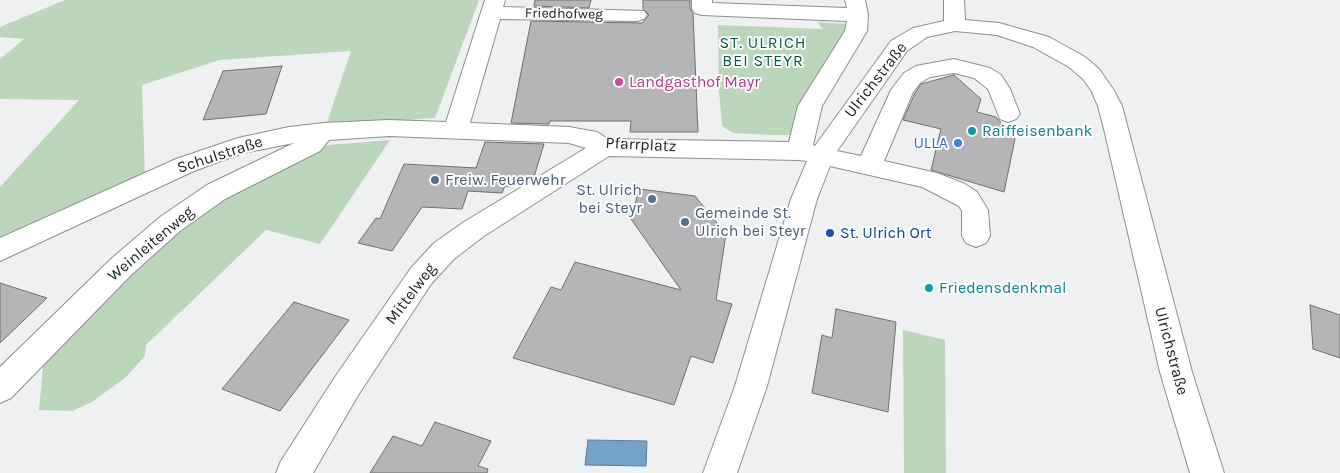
<!DOCTYPE html>
<html>
<head>
<meta charset="utf-8">
<style>
	body { margin:0 }
	canvas { display:block; background:#eef0f2 }
</style>
</head>
<body>
<canvas width="1340" height="473"></canvas>
<script>
const context = document.querySelector('canvas').getContext('2d');
context.lineJoin = 'round';
function fill(path, color) { context.fillStyle = color; context.fill(path, 'evenodd'); }
const poly = rows => new Path2D(rows.map(r => 'M' + r).join(''));
function stroke(path, color, width, dash) { context.strokeStyle = color; context.lineWidth = width; context.lineCap = dash ? 'butt' : 'round'; context.setLineDash(dash || []); context.stroke(path); }
function drawText(font, color, halo, rows, align = 'center') {
  context.font = font + ' Karla,sans-serif'; context.lineWidth = 4; context.setLineDash([]); context.textBaseline = 'middle'; context.strokeStyle = halo; context.fillStyle = color; for (const [text, x, y, turn = 0] of rows) {
    context.save(); context.translate(x, y); context.rotate((+turn || 0) * Math.PI / 180); context.textAlign = isNaN(turn) ? turn : align; if (halo) context.strokeText(text, 0, 0); context.fillText(text, 0, 0); context.restore();
  }
}
fill(poly([
	[65,0,479,0,435,118,326,125,351,51,220,60,142,85,145,177,0,244,0,187,79,100,0,99,0,59,24,39,0,37,0,27],
	[817,22,847,24,848,28,796,130,790,135,770,135,733,133,722,126,719,90,718,25,823,29],
	[390,140,320,244,266,230,146,345,145,356,125,378,92,402,72,411,39,410,43,366,101,300,178,224,309,151,329,145],
	[903,330,945,340,946,473,904,473]
]), '#bcd6bb');
const water = poly([
	[588,440,647,441,646,466,585,465,588,440]
]);
fill(water, '#77a2c8');
stroke(water, '#5d7b96', 1);
const building = poly([
	[535,0,591,0,589,8,534,6,535,0],
	[643,0,690,0,690,9,693,13,698,132,630,132,631,121,550,121,549,124,511,123,531,21,642,23,649,15,643,9,643,0],
	[282,66,266,114,203,120,223,71,282,66],
	[954,75,981,99,977,112,996,117,1015,139,1004,192,931,170,941,129,903,120,915,93,921,84,954,75],
	[485,142,544,144,534,177,514,177,511,187,505,186,502,193,468,191,462,209,422,207,392,251,358,243,376,218,380,219,404,164,476,168,485,142],
	[639,189,695,196,726,234,716,300,732,304,713,363,691,356,674,405,513,358,551,287,561,290,575,262,681,290,631,219,639,189],
	[0,283,47,298,0,343,0,283],
	[294,302,349,320,280,411,222,389,294,302],
	[1310,305,1340,315,1340,358,1313,349,1310,305],
	[836,309,896,322,888,412,812,393,822,335,832,338,836,309],
	[435,422,491,441,478,466,488,469,487,473,370,473,393,436,422,446,435,422]
]);
fill(building, '#b5b5b7');
stroke(building, '#706f72', 1);
const minor = poly([
	[485,0,505,0,503,7,644,11,647,15,644,19,637,21,500,19,470,123,569,127,597,132,608,139,789,142,798,106,845,31,847,21,702,15,695,13,692,9,692,0,712,0,712,3,847,8,845,0,865,0,868,15,867,31,822,106,813,145,815,146,891,41,913,28,944,21,944,0,964,0,965,20,999,23,1049,37,1085,57,1099,69,1113,89,1122,106,1192,372,1224,473,1190,473,1160,372,1104,129,1098,106,1091,90,1083,79,1069,67,1033,47,997,35,955,31,927,37,907,51,837,151,861,156,891,90,904,73,916,66,954,59,990,68,1001,75,1010,89,1020,114,1016,119,1008,122,1000,119,988,89,974,78,954,73,930,77,920,83,913,92,884,161,937,173,965,184,977,192,988,210,990,236,986,243,976,247,966,243,962,236,962,211,959,206,922,187,830,166,817,199,767,386,737,473,703,473,735,386,791,199,807,161,799,160,609,156,484,236,454,259,431,284,357,397,313,473,276,473,281,461,335,377,411,268,434,243,464,222,586,148,569,143,389,136,329,140,320,151,225,199,180,231,131,275,11,398,0,403,0,367,111,259,160,217,207,185,294,143,243,153,194,171,0,261,0,238,176,159,238,138,289,127,324,123,389,120,446,122,485,0]
]);
stroke(minor, '#8d8f91', 2);
fill(minor, '#fff');
for (const [x, y, r, color] of [
	[619,82,5,"#d1479c"],
	[972,131,5,"#0f9aa8"],
	[958,143,5,"#3f7fe0"],
	[435,180,5,"#5c6f8a"],
	[652,199,5,"#5c6f8a"],
	[685,222,5,"#5c6f8a"],
	[830,233,5,"#1a4fb4"],
	[929,288,5,"#0f9aa8"]
]) { const dot = new Path2D(); dot.arc(x, y, r, 0, 2 * Math.PI); context.fillStyle = color; context.fill(dot); stroke(dot, '#fcfdff', 2); }
drawText('14px', '#202122', '#fcfdff', [
	["Friedhofweg",564,14,1]
]);
context.letterSpacing = '1px';
drawText('16px', '#0c5840', '#fcfdff', [
	["ST. ULRICH",763,43],
	["BEI STEYR",763,61]
]);
context.letterSpacing = '0px';
drawText('16px', '#202122', '#fcfdff', [
	["Ulrichstraße",876,80,-52],
	["Pfarrplatz",641,145,3],
	["Schulstraße",220,155,-18],
	["Weinleitenweg",151,244,-40],
	["Mittelweg",411,294,-53],
	["Ulrichstraße",1171,351,75]
]);
drawText('16px', '#b23c85', '#fcfdff', [
	["Landgasthof Mayr",629,82]
], 'left');
drawText('16px', '#0d838f', '#fcfdff', [
	["Raiffeisenbank",982,131],
	["Friedensdenkmal",939,288]
], 'left');
drawText('16px', '#366cbe', '#fcfdff', [
	["ULLA",948,143]
], 'right');
drawText('16px', '#4e5e75', '#fcfdff', [
	["Freiw. Feuerwehr",445,180],
	["St. Ulrich",642,190,"right"],
	["bei Steyr",642,208,"right"],
	["Gemeinde St.",695,213],
	["Ulrich bei Steyr",695,231]
], 'left');
drawText('16px', '#164399', '#fcfdff', [
	["St. Ulrich Ort",840,233]
], 'left');
</script>
</body>
</html>
